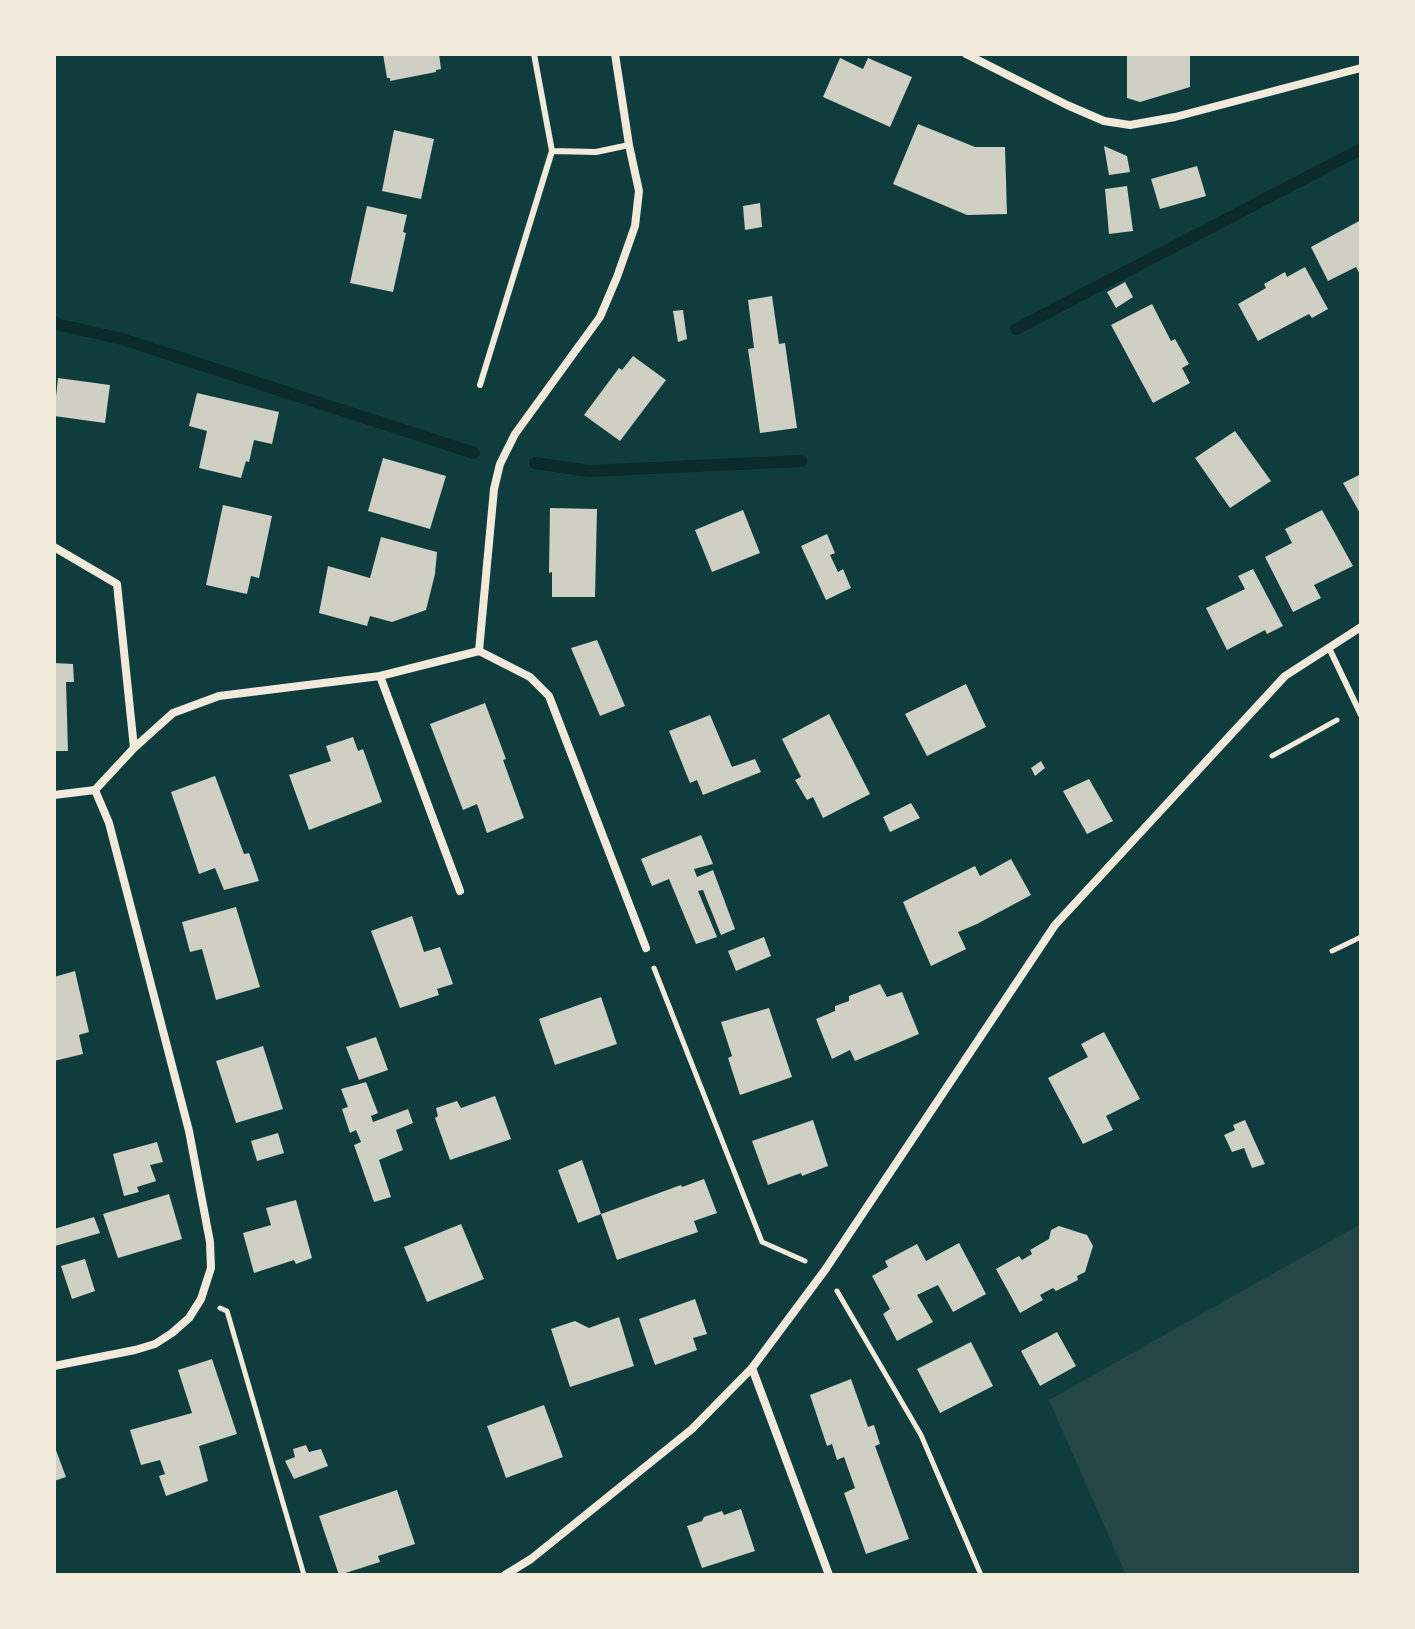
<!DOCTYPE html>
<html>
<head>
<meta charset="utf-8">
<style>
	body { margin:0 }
	#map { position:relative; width:1415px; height:1629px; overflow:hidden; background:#0f3d3e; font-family:Mulish,sans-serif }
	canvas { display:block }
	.frame { position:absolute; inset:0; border:56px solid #f1e9da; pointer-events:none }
</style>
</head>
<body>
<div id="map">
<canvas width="1415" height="1629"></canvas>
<div class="frame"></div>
</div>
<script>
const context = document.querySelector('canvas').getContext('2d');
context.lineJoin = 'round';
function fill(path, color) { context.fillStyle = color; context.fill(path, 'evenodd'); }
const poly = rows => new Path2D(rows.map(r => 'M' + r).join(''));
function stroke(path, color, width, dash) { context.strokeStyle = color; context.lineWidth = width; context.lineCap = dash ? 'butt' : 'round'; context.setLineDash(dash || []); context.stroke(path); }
fill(poly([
	[1361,1224,1361,1575,1126,1575,1049,1400]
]), '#244646');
stroke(poly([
	[54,322,60,325,122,339,474,453],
	[1016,329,1361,149],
	[535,463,589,471,801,461]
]), '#0a2a2b', 12);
fill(poly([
	[383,54,439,54,441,69,436,70,436,72,390,81,390,78,387,78],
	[1127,54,1190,54,1190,87,1140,102,1127,98],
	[840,58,863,69,868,58,912,77,890,127,823,97],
	[918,124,975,147,1005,147,1007,214,967,215,893,184],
	[394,130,434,139,421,199,382,191],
	[1104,146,1127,156,1130,172,1109,175],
	[1197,166,1206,196,1160,209,1151,179],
	[1127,186,1133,231,1109,234,1105,189],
	[760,203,762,227,745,230,743,206],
	[367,206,407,215,403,232,406,233,393,292,350,283],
	[1361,220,1361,276,1356,267,1328,281,1311,247],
	[1305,267,1328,309,1312,318,1309,314,1258,341,1238,304,1266,288,1264,284,1285,272,1287,277],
	[1125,282,1133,297,1116,308,1107,292],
	[772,296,779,344,785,343,797,428,760,433,748,349,754,348,748,300],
	[1152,304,1171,341,1175,339,1189,364,1182,368,1190,383,1153,403,1111,325],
	[683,310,687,339,678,342,673,311],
	[633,356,666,380,620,441,584,415,619,368,622,370],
	[58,378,110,385,105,423,54,416],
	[197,393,279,412,272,444,254,440,249,462,246,461,241,478,199,468,207,431,189,426],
	[1235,431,1271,481,1230,508,1195,458],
	[383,458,446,476,430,529,368,511],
	[1361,474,1361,515,1343,483],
	[223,505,272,516,259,578,251,576,247,594,206,585],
	[550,508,597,509,595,597,552,597,552,572,549,573],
	[743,510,760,553,712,572,695,530],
	[1322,510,1353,566,1314,585,1321,598,1293,612,1265,557,1292,543,1285,529],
	[827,534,835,553,830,555,838,572,843,569,851,588,826,600,801,546],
	[381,537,437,552,435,574,426,610,392,622,370,616,367,626,319,613,328,566,370,578],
	[1253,569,1283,626,1267,634,1265,630,1227,650,1206,608,1245,589,1238,576],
	[597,640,625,706,600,716,571,648],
	[54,663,73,664,74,682,66,682,68,751,54,751],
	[966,684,986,727,927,756,905,714],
	[485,703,506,759,503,760,524,818,487,833,477,804,463,810,430,724],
	[829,714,870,794,823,818,813,797,807,800,795,780,801,777,782,739],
	[710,715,732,767,755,759,761,772,703,795,697,780,690,783,669,731],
	[353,737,358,751,363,749,382,802,309,830,289,775,331,761,326,746],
	[1041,761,1045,768,1035,776,1031,768],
	[215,776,244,854,249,853,259,881,224,890,215,868,199,874,171,792],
	[1089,779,1113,821,1087,834,1063,791],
	[911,803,920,818,890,832,883,817],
	[701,835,713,864,694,869,697,877,713,870,735,929,721,935,703,890,698,891,717,937,696,944,669,879,652,886,641,859],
	[1011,859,1031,895,977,924,958,932,966,949,931,966,903,902,975,866,980,876],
	[236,907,260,987,216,1000,202,949,190,952,182,922],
	[412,916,424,952,440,947,453,984,437,989,439,995,400,1008,371,931],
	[764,937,771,956,736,971,728,951],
	[75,971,89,1032,79,1035,83,1054,54,1061,54,977],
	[880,984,887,997,902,992,919,1034,855,1061,850,1050,832,1059,816,1019,835,1011,835,1006,849,1001,849,996],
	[601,997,617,1044,555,1065,539,1019],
	[769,1008,792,1077,740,1095,728,1058,732,1056,721,1022],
	[1104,1032,1140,1099,1106,1116,1113,1130,1083,1144,1048,1078,1088,1057,1081,1044],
	[376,1037,388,1070,359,1080,346,1047],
	[263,1046,283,1109,236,1123,216,1061],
	[366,1082,378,1113,371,1116,373,1122,408,1109,413,1123,396,1130,403,1150,379,1160,391,1197,374,1202,354,1145,361,1142,356,1130,350,1133,342,1109,348,1107,341,1089],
	[495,1096,511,1139,450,1160,435,1118,438,1116,436,1108,457,1101,461,1108],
	[813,1120,828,1166,802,1176,801,1173,768,1185,752,1141],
	[1245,1120,1265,1164,1252,1168,1244,1148,1232,1152,1224,1135,1235,1130,1233,1125],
	[278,1133,284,1153,257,1161,251,1141],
	[157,1142,163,1162,150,1165,156,1181,137,1187,139,1192,124,1196,113,1154],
	[582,1160,601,1214,578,1223,558,1170],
	[704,1179,717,1213,694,1221,698,1232,617,1260,601,1214,681,1185,682,1187],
	[169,1194,182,1239,118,1258,103,1214],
	[296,1200,312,1258,296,1264,294,1260,254,1273,243,1233,271,1225,266,1208],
	[94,1217,100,1233,55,1246,54,1229],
	[461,1224,484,1279,427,1302,404,1247],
	[1059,1226,1087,1235,1093,1246,1085,1272,1077,1276,1078,1280,1056,1291,1053,1288,1040,1295,1043,1300,1020,1313,996,1269,1019,1256,1022,1260,1032,1254,1030,1250,1049,1239,1051,1230],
	[959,1243,986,1294,953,1312,938,1285,917,1295,933,1322,897,1341,883,1314,890,1309,872,1276,888,1267,885,1261,917,1244,926,1261],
	[85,1259,95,1291,72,1299,61,1266],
	[695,1299,707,1334,693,1338,697,1350,655,1365,639,1319],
	[619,1317,634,1366,570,1387,551,1329,575,1321,589,1328],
	[1057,1332,1076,1366,1040,1386,1021,1351],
	[971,1342,993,1386,940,1413,917,1369],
	[212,1359,237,1434,199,1446,208,1481,166,1496,159,1476,165,1474,160,1460,141,1465,130,1430,192,1413,178,1370],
	[851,1379,868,1427,874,1425,880,1444,875,1446,909,1539,866,1554,844,1493,855,1488,844,1457,837,1460,832,1444,827,1446,810,1395],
	[544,1405,563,1457,506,1478,487,1426],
	[54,1445,66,1477,54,1481],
	[306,1445,309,1452,321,1449,328,1466,294,1479,285,1461,295,1457,293,1449],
	[397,1490,415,1544,378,1556,380,1562,339,1575,319,1516],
	[741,1509,755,1551,702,1568,687,1526,702,1521,704,1517,722,1511,724,1515]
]), '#cfcfc3');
stroke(poly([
	[1272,756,1337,720],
	[1332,951,1361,937],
	[654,968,762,1242,805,1261],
	[837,1291,921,1435,981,1575],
	[220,1308,227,1311,304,1575]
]), '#f1e9da', 5);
stroke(poly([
	[534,54,552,151],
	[480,385,552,151,596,152,629,145],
	[1329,648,1361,715]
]), '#f1e9da', 6);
stroke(poly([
	[966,54,1067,105,1104,121,1130,125,1175,117,1361,68],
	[54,547,117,584,134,748],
	[479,651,530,677,549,696,646,948],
	[380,676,460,891],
	[95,790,134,748,173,713,219,696,380,676,479,651,494,489,500,464,515,434,600,317,617,277,635,226,639,191,629,145,615,54],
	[54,795,95,790],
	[54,1366,135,1350,155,1344,172,1333,189,1318,201,1299,211,1268,210,1242,189,1131,109,823,95,790],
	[752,1368,829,1575],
	[505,1575,531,1559,692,1429,752,1368,825,1270,1055,925,1285,676,1361,627]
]), '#f1e9da', 8);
</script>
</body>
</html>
